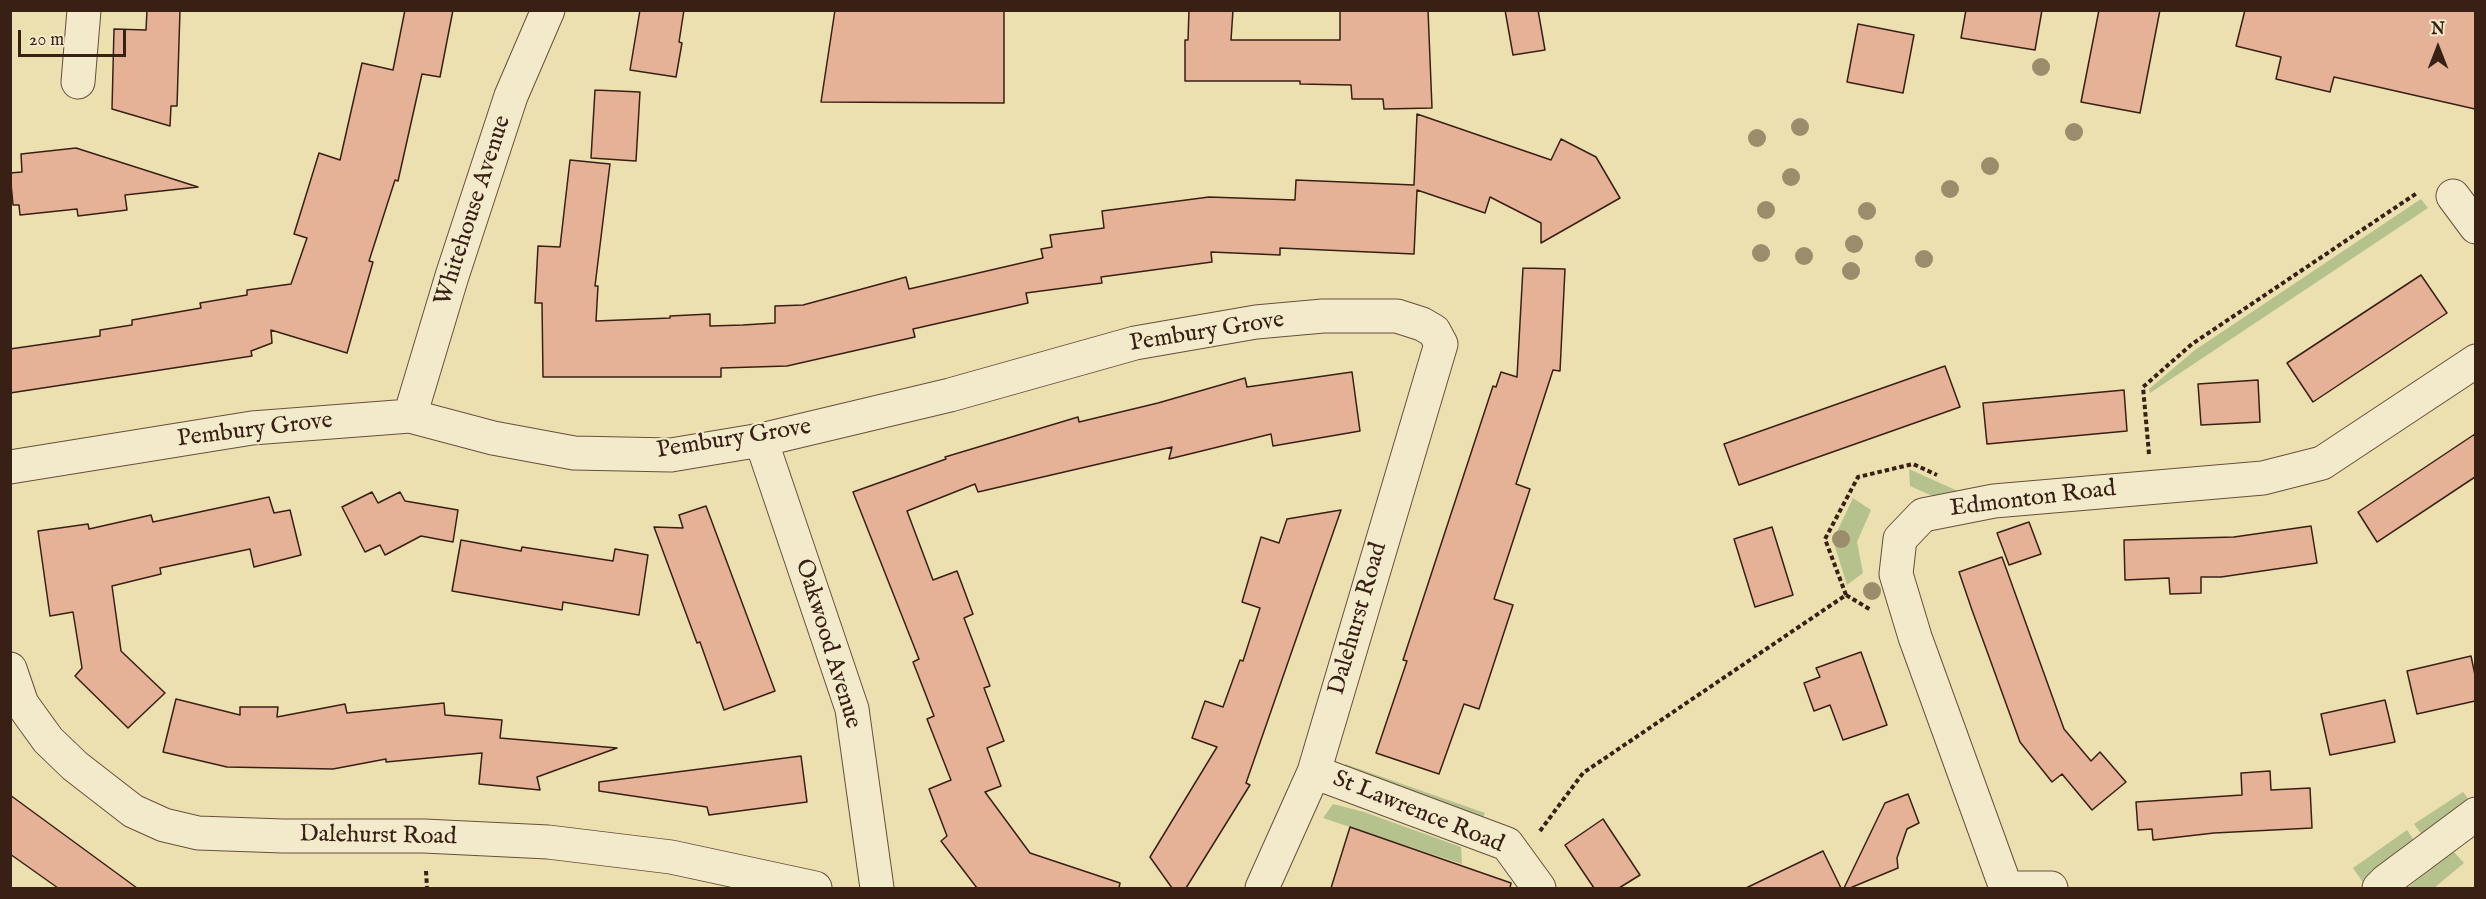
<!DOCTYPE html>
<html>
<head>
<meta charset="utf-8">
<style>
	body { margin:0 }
	#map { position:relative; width:2486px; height:899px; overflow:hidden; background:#ecdfb0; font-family:"IM FELL English",serif }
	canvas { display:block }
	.frame { position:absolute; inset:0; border:12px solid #392014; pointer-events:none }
	.north { position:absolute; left:2408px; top:18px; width:60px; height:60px; -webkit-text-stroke:4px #f3eacc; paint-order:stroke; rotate:0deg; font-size:16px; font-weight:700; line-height:24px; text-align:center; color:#392014 }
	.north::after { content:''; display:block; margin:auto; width:21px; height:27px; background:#392014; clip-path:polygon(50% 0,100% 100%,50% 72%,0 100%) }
	.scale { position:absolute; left:18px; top:30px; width:108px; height:27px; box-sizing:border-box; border:3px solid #392014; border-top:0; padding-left:8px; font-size:18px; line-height:21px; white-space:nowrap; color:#392014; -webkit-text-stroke:4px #f3eacc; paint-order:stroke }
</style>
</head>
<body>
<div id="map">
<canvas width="2486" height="899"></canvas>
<div class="frame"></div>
<div class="north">N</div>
<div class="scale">20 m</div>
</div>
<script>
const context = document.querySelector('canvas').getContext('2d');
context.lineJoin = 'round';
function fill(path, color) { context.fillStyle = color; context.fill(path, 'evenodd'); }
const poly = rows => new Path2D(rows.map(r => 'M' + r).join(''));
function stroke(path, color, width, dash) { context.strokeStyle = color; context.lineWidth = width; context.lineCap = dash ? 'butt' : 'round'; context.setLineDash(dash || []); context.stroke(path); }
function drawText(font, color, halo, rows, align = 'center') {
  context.font = font + ' "IM FELL English",serif'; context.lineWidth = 4.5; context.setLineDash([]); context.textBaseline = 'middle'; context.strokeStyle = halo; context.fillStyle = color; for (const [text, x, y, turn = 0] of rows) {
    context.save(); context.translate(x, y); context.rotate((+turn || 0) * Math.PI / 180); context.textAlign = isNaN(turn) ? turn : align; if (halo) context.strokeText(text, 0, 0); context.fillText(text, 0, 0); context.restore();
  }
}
fill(poly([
	[2421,199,2428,208,2150,393,2149,389,2195,350],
	[1909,469,1960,492,1935,497,1910,486],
	[1853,498,1871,510,1857,542,1863,573,1847,585,1833,540],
	[1345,764,1485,813,1482,819,1351,771],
	[2463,792,2470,801,2423,836,2414,824],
	[1333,804,1364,812,1461,847,1462,864,1323,818],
	[2407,830,2415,842,2364,884,2353,868],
	[2453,851,2464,863,2434,888,2407,888]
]), '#b6c28d');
const building = poly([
	[147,10,180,10,177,106,171,106,170,126,112,109,114,29,146,30,147,10],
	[405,10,453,10,440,77,422,74,398,181,395,180,369,261,373,262,347,353,271,330,272,343,251,351,252,356,10,393,10,349,100,336,100,330,132,325,132,320,201,308,200,303,247,295,247,290,291,284,307,238,294,234,319,153,340,160,362,63,393,70,405,10],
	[640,10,684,10,679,42,682,43,676,77,630,70,640,10],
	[835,10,1004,10,1004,103,821,102,835,10],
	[1189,10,1233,10,1231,40,1340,40,1340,10,1428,10,1432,108,1384,109,1383,99,1352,99,1351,85,1300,84,1300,81,1185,81,1185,40,1188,40,1189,10],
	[1505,10,1538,10,1545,50,1513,55,1505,10],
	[1966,10,2042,10,2035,50,1961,38,1966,10],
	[2099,10,2160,10,2140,113,2081,102,2099,10],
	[2245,10,2475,10,2475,109,2334,77,2330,92,2276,79,2281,57,2236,46,2245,10],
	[1858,24,1914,35,1903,93,1847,82,1858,24],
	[595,90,640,92,636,161,591,158,595,90],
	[1417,114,1551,160,1561,139,1596,157,1620,198,1541,243,1541,223,1490,197,1485,213,1417,190,1414,254,1280,248,1280,255,1211,252,1212,262,1101,277,1102,283,1026,293,1028,303,913,329,915,337,787,366,721,368,721,377,543,377,542,303,535,303,538,246,560,247,570,160,610,164,595,286,598,286,596,321,670,318,670,316,710,314,710,326,743,325,775,323,775,306,803,305,906,277,909,289,1043,258,1041,249,1052,247,1050,235,1104,228,1102,211,1209,197,1295,200,1296,180,1414,185,1417,114],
	[76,148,198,187,125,195,127,210,78,216,77,209,20,215,19,205,13,205,10,173,22,172,21,154,76,148],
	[1523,268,1565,269,1560,371,1553,370,1516,484,1530,489,1494,599,1513,605,1479,709,1464,704,1439,774,1376,753,1407,661,1403,660,1493,386,1496,387,1501,372,1517,377,1523,268],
	[2421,275,2447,313,2313,402,2287,363,2421,275],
	[1945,366,1960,407,1739,485,1724,444,1945,366],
	[1352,372,1360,431,1273,446,1271,434,1169,459,1172,447,978,492,975,484,907,511,933,580,957,571,973,614,964,618,990,686,984,688,1004,741,987,748,1001,786,985,792,1030,853,1120,883,1119,888,977,888,941,841,947,836,929,789,951,780,927,719,934,716,913,662,919,659,853,492,946,459,945,457,1078,417,1079,422,1158,403,1245,378,1247,387,1352,372],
	[2258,380,2260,422,2201,425,2198,384,2258,380],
	[2124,390,2127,431,1987,444,1983,403,2124,390],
	[2475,434,2475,477,2377,542,2358,512,2475,434],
	[372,492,378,503,400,492,405,501,458,510,453,542,421,536,385,555,380,545,365,552,342,507,372,492],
	[269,497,274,513,290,510,301,555,254,567,250,549,160,568,161,574,112,586,121,651,165,693,128,728,75,676,82,668,73,612,50,616,38,531,88,524,89,529,151,515,153,522,269,497],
	[706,506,775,691,724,710,700,642,697,643,654,527,683,528,679,515,706,506],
	[1341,510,1246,783,1250,785,1186,888,1172,888,1150,857,1217,747,1192,738,1205,701,1223,707,1240,660,1243,661,1260,608,1242,602,1261,537,1279,543,1287,519,1341,510],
	[2029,522,2041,554,2009,565,1997,533,2029,522],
	[2311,526,2317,563,2221,577,2201,577,2201,593,2170,594,2169,578,2125,580,2124,540,2234,537,2311,526],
	[1772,527,1793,595,1755,607,1734,539,1772,527],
	[461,540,521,551,522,547,613,561,615,549,648,555,639,615,563,602,562,610,452,591,461,540],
	[2002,557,2064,729,2091,761,2100,752,2126,782,2092,810,2062,774,2052,782,2020,742,1972,610,1959,572,2002,557],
	[1861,652,1887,725,1843,740,1830,705,1814,711,1804,683,1820,677,1816,668,1861,652],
	[2471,656,2475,675,2475,701,2417,714,2407,671,2471,656],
	[176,699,240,715,240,707,278,707,277,717,345,704,347,713,444,703,445,715,502,720,500,738,617,748,537,777,540,790,479,784,482,753,386,762,386,759,333,769,227,767,163,752,176,699],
	[2385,700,2395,742,2330,755,2321,714,2385,700],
	[801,756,807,802,709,815,707,807,599,791,599,782,801,756],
	[2270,771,2271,790,2310,788,2312,828,2214,833,2153,840,2152,829,2138,830,2136,802,2242,795,2241,773,2270,771],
	[1908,794,1919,823,1907,829,1897,858,1898,868,1850,888,1844,888,1885,803,1908,794],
	[10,795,137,888,58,888,10,854,10,795],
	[1603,819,1640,875,1619,888,1594,888,1565,845,1603,819],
	[1350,827,1511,883,1510,888,1331,888,1350,827],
	[1823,851,1841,888,1746,888,1823,851]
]);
fill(building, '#e5b297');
stroke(building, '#392014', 1.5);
const minor = poly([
	[78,82,84,10],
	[2453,196,2476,227],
	[410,416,452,276,511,96,548,10],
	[761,440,852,709,877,888],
	[10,467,252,428,410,416,493,438,574,453,671,455,761,440,950,395,1135,343,1256,322,1323,316,1397,316,1422,324,1434,331,1441,344,1314,772,1262,888],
	[10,669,22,704,48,740,75,766,133,811,164,825,198,833,283,836,424,836,548,842,671,857,815,888],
	[1314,772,1507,844,1539,888],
	[2005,888,2051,888],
	[2006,888,1915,637,1896,574,1900,539,1923,515,1994,501,2263,478,2322,463,2476,361],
	[2379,888,2386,881,2476,814]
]);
stroke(minor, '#66503b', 35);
stroke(poly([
	[2149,454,2143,387,2192,344,2417,193],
	[1846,595,1825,539,1858,477,1913,464,1937,475],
	[1540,831,1583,773,1846,595,1871,610],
	[426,871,427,888]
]), '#392014', 4, [4.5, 3]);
stroke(minor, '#f3eacc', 33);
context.fillStyle = '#9b8c6b';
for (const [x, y] of [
	[2041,67],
	[1800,127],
	[2074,132],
	[1757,138],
	[1990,166],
	[1791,177],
	[1950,189],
	[1766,210],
	[1867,211],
	[1854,244],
	[1761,253],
	[1804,256],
	[1924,259],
	[1851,271],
	[1841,539],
	[1872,591]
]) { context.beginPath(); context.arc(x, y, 9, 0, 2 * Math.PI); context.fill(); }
drawText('24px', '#392014', '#f3eacc', [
	["Whitehouse Avenue",474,211,-72],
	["Pembury Grove",1207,333,-9],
	["Pembury Grove",255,431,-7],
	["Pembury Grove",734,440,-9],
	["Edmonton Road",2033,500,-7],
	["Dalehurst Road",1359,619,-74],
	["Oakwood Avenue",827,644,73],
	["St Lawrence Road",1418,813,22],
	["Dalehurst Road",378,837,1]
]);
</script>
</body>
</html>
